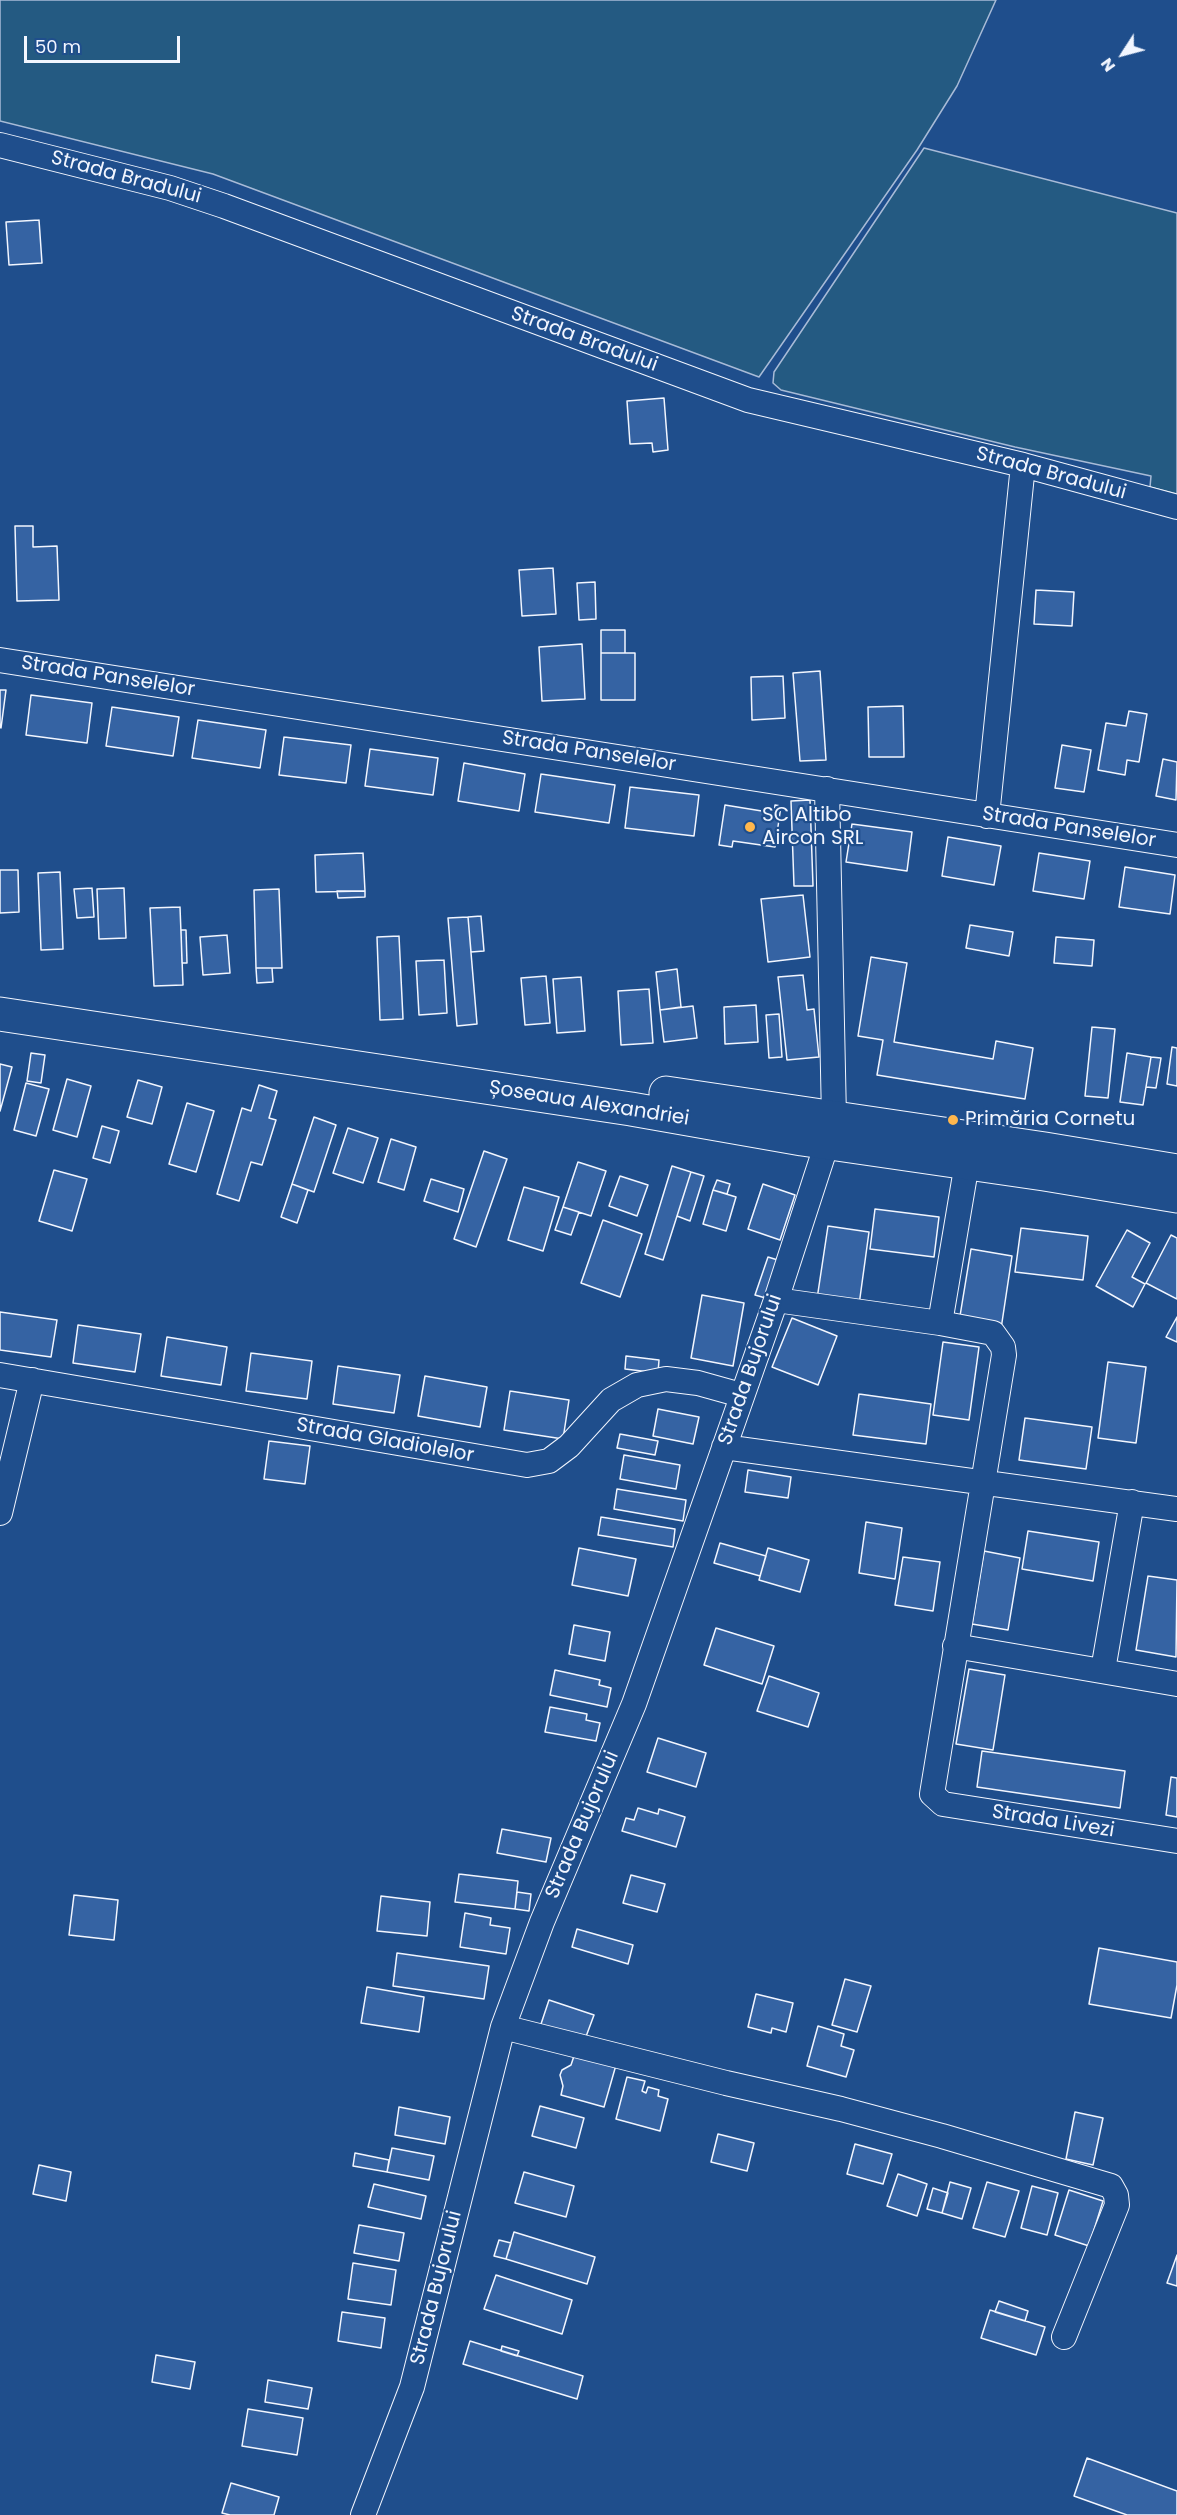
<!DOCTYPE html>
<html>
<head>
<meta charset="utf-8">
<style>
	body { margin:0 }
	#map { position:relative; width:1177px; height:2515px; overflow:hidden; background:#1f4e8c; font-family:Poppins,sans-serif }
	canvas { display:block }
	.north { position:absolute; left:1093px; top:24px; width:60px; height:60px; -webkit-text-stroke:4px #1f4e8c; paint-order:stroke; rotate:234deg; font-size:16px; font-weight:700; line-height:24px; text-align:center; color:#f2f6ff }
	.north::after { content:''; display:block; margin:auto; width:21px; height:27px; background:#f2f6ff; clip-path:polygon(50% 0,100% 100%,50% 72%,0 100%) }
	.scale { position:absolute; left:24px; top:36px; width:156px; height:27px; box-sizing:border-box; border:3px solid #f2f6ff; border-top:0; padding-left:8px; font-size:18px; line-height:21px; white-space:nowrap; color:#f2f6ff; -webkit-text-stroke:4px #1f4e8c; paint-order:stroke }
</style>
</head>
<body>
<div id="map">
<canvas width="1177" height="2515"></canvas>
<div class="north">N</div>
<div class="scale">50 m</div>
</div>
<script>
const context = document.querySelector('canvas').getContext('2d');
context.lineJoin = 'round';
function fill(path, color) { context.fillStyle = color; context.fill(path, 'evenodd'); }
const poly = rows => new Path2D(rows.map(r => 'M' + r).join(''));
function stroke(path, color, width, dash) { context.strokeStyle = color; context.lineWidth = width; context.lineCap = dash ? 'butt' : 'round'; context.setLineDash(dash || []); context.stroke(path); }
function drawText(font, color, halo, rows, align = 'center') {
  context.font = font + ' Poppins,sans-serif'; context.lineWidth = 4.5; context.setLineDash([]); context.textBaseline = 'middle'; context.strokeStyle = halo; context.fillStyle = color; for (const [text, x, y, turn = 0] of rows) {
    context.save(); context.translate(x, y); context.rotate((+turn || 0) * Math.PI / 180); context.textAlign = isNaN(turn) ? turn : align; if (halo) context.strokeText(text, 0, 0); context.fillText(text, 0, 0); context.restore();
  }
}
const green = poly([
	[0,0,996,0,957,86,917,150,759,377,213,174,0,121,0,0],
	[924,148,1177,213,1177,494,1150,487,1151,476,1015,447,781,390,773,383,774,372,924,148]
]);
fill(green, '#245a82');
stroke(green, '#a8bbd7', 1.5);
const building = poly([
	[39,220,42,263,9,265,6,222,39,220],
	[664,398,668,450,653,452,652,443,630,444,627,401,664,398],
	[15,526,33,526,33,547,57,546,59,600,17,601,15,526],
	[553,568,556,614,522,616,519,570,553,568],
	[595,582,596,619,579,620,577,583,595,582],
	[1036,590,1074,592,1072,626,1034,624,1036,590],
	[601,630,625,630,625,653,601,653,601,630],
	[582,644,585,699,542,701,539,647,582,644],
	[601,653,635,653,635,700,601,700,601,653],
	[820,671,826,760,800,761,793,673,820,671],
	[783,676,785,718,752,720,751,677,783,676],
	[0,690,6,690,1,728,0,727,0,690],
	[31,695,92,703,87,743,26,735,31,695],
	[903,706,904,757,869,757,868,707,903,706],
	[112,707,179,717,173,756,106,746,112,707],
	[1129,711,1147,714,1139,762,1127,760,1125,775,1098,770,1106,723,1126,726,1129,711],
	[198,720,266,730,260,768,192,758,198,720],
	[284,737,351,745,346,783,279,775,284,737],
	[1062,745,1091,750,1084,792,1055,788,1062,745],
	[370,749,438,758,433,795,365,786,370,749],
	[1163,759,1177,762,1176,800,1156,796,1163,759],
	[464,763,525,774,519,811,458,801,464,763],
	[541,774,615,785,609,823,535,812,541,774],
	[630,787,699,795,694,836,625,828,630,787],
	[810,800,813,886,794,886,791,801,810,800],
	[725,805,774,813,775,805,781,806,775,847,733,841,732,847,719,845,725,805],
	[852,824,912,832,907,871,846,862,852,824],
	[948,837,1001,846,994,885,942,876,948,837],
	[363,853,365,891,316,892,315,855,363,853],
	[1039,853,1090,861,1084,899,1033,891,1039,853],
	[1125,867,1175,875,1170,914,1119,907,1125,867],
	[0,870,18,870,19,912,0,913,0,870],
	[60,872,63,949,41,950,38,873,60,872],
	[92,888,94,917,77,918,74,889,92,888],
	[124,888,126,938,99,939,97,889,124,888],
	[279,889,282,968,256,968,254,890,279,889],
	[337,891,365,891,365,897,338,898,337,891],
	[803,895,810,957,768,962,761,899,803,895],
	[180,907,183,985,154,986,150,908,180,907],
	[481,916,484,951,471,952,468,917,481,916],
	[468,917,477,1024,457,1026,448,918,468,917],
	[970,925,1013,932,1009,956,966,948,970,925],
	[181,930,186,930,187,963,182,963,181,930],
	[227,935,230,973,203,975,200,937,227,935],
	[399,936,403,1019,380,1020,377,937,399,936],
	[1056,937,1094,940,1092,966,1054,963,1056,937],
	[871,957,907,963,894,1042,993,1059,996,1041,1033,1048,1025,1099,877,1075,883,1040,858,1036,871,957],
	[444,960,447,1013,419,1015,416,961,444,960],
	[256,968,272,968,273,982,257,983,256,968],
	[677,969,681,1007,660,1010,656,972,677,969],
	[803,975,807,1010,814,1009,819,1057,787,1060,778,977,803,975],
	[546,976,550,1023,525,1025,521,978,546,976],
	[581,977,585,1031,557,1033,553,979,581,977],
	[649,989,653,1043,621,1045,618,991,649,989],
	[756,1005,758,1042,725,1044,724,1007,756,1005],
	[693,1006,697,1038,664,1042,660,1010,693,1006],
	[779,1014,782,1057,769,1058,766,1015,779,1014],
	[1092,1027,1115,1029,1108,1098,1085,1096,1092,1027],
	[1172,1047,1177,1048,1177,1086,1167,1084,1172,1047],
	[31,1053,45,1055,41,1083,27,1081,31,1053],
	[1127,1053,1151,1057,1143,1105,1120,1102,1127,1053],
	[1151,1057,1161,1058,1156,1088,1146,1087,1151,1057],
	[0,1064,12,1067,0,1111,0,1064],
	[67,1079,91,1086,77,1137,53,1130,67,1079],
	[138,1080,162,1087,152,1124,127,1117,138,1080],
	[26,1083,49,1089,36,1136,14,1130,26,1083],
	[259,1085,277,1091,269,1118,276,1120,262,1165,251,1162,239,1201,217,1194,242,1108,251,1111,259,1085],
	[187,1103,214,1111,196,1172,169,1164,187,1103],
	[314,1117,336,1125,314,1192,292,1184,314,1117],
	[102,1126,119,1131,110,1163,93,1158,102,1126],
	[348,1128,378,1138,363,1183,333,1173,348,1128],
	[391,1139,416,1147,404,1190,378,1182,391,1139],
	[484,1151,507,1159,476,1247,454,1239,484,1151],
	[578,1162,606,1171,591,1216,563,1207,578,1162],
	[672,1166,691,1172,663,1260,645,1254,672,1166],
	[54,1170,87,1179,72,1231,39,1221,54,1170],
	[691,1172,704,1176,690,1221,677,1216,691,1172],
	[620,1176,648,1185,637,1216,609,1206,620,1176],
	[431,1179,464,1189,458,1212,424,1201,431,1179],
	[717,1180,730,1184,727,1194,713,1190,717,1180],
	[292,1184,308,1190,297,1223,281,1217,292,1184],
	[763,1184,795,1195,780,1240,748,1229,763,1184],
	[524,1187,559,1197,543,1251,508,1240,524,1187],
	[713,1190,736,1197,726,1231,703,1224,713,1190],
	[563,1207,579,1212,571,1235,555,1230,563,1207],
	[875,1209,939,1217,934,1257,870,1249,875,1209],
	[603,1220,642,1234,620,1297,581,1283,603,1220],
	[828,1226,869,1232,859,1305,817,1299,828,1226],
	[1021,1228,1088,1236,1083,1280,1015,1272,1021,1228],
	[1127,1230,1150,1243,1132,1277,1145,1284,1133,1307,1096,1286,1127,1230],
	[1171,1235,1177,1238,1177,1299,1146,1283,1171,1235],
	[971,1249,1012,1256,1001,1329,959,1322,971,1249],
	[768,1257,781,1261,769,1299,755,1295,768,1257],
	[702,1295,744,1303,733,1366,691,1358,702,1295],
	[0,1312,57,1320,51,1357,0,1350,0,1312],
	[1177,1317,1177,1342,1166,1337,1177,1317],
	[792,1318,837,1336,818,1385,772,1367,792,1318],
	[78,1325,141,1334,135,1372,73,1363,78,1325],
	[167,1337,227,1347,221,1385,161,1376,167,1337],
	[943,1342,979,1347,969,1420,933,1415,943,1342],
	[251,1353,312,1361,307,1399,246,1391,251,1353],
	[626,1356,659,1360,658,1373,625,1369,626,1356],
	[1108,1362,1146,1367,1136,1443,1098,1438,1108,1362],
	[338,1366,400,1375,394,1413,333,1404,338,1366],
	[425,1376,487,1387,480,1427,418,1416,425,1376],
	[510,1391,569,1400,563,1439,504,1430,510,1391],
	[859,1394,931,1404,926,1444,853,1435,859,1394],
	[658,1409,699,1417,693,1444,653,1436,658,1409],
	[1025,1418,1092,1427,1086,1469,1019,1460,1025,1418],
	[620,1434,658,1441,655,1455,617,1448,620,1434],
	[269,1441,310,1446,305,1484,264,1479,269,1441],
	[624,1455,680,1465,676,1489,620,1479,624,1455],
	[748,1470,791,1477,788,1498,745,1492,748,1470],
	[617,1489,686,1500,683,1521,614,1509,617,1489],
	[601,1517,675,1529,673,1547,598,1535,601,1517],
	[866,1522,902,1528,895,1579,859,1573,866,1522],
	[1028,1531,1099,1542,1093,1581,1022,1569,1028,1531],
	[720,1543,766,1556,760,1576,714,1563,720,1543],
	[579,1548,636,1559,628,1596,572,1585,579,1548],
	[768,1548,809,1560,800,1592,759,1580,768,1548],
	[984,1551,1020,1558,1008,1630,972,1624,984,1551],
	[903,1557,940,1562,933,1611,895,1605,903,1557],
	[1148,1576,1177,1580,1176,1657,1136,1650,1148,1576],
	[574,1625,610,1632,605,1661,569,1654,574,1625],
	[716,1628,774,1646,762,1684,704,1665,716,1628],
	[969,1669,1005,1675,993,1750,956,1744,969,1669],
	[555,1670,600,1680,599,1685,611,1688,607,1707,550,1695,555,1670],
	[769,1676,819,1693,808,1727,757,1711,769,1676],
	[550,1707,587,1714,586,1720,600,1723,596,1741,545,1732,550,1707],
	[658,1738,706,1753,696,1787,647,1772,658,1738],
	[982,1751,1125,1771,1120,1808,977,1787,982,1751],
	[1171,1777,1177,1778,1177,1817,1166,1815,1171,1777],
	[638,1808,658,1814,659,1809,685,1817,676,1847,622,1831,626,1818,634,1820,638,1808],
	[502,1829,551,1838,546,1862,497,1853,502,1829],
	[459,1874,518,1881,515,1909,455,1902,459,1874],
	[631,1875,665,1884,657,1912,623,1903,631,1875],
	[517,1892,531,1894,529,1911,515,1909,517,1892],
	[74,1895,118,1900,114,1940,69,1935,74,1895],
	[381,1896,430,1902,427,1936,377,1931,381,1896],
	[465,1913,491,1918,490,1925,510,1928,506,1954,460,1947,465,1913],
	[577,1929,633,1945,628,1964,572,1947,577,1929],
	[1099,1948,1177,1962,1177,1985,1171,2018,1089,2004,1099,1948],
	[397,1953,489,1966,484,1999,393,1986,397,1953],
	[845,1979,871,1986,857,2032,832,2025,845,1979],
	[367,1987,424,1997,419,2032,361,2023,367,1987],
	[756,1994,793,2003,786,2032,772,2028,771,2033,748,2027,756,1994],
	[549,2000,594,2015,584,2042,540,2027,549,2000],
	[818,2026,844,2034,841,2046,854,2050,846,2077,807,2066,818,2026],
	[575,2053,616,2065,604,2107,561,2095,563,2086,560,2075,562,2070,571,2065,575,2053],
	[627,2077,645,2081,642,2091,646,2093,648,2087,659,2090,658,2096,668,2099,660,2131,616,2119,627,2077],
	[540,2106,584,2118,576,2148,532,2136,540,2106],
	[399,2107,450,2117,445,2144,395,2135,399,2107],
	[1075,2112,1103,2118,1093,2165,1066,2159,1075,2112],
	[718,2134,754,2143,747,2171,711,2162,718,2134],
	[855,2144,892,2154,883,2184,847,2174,855,2144],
	[392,2148,434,2156,429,2180,387,2172,392,2148],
	[355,2153,389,2160,387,2172,353,2166,355,2153],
	[39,2165,71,2172,66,2201,33,2194,39,2165],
	[524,2172,574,2186,566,2217,515,2203,524,2172],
	[898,2174,927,2184,917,2216,887,2206,898,2174],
	[950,2182,971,2188,962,2219,942,2213,950,2182],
	[987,2182,1019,2191,1005,2237,973,2228,987,2182],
	[374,2184,426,2196,421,2219,368,2207,374,2184],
	[1032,2186,1058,2193,1047,2235,1021,2228,1032,2186],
	[933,2188,948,2193,942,2213,927,2209,933,2188],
	[1069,2190,1103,2201,1089,2246,1055,2235,1069,2190],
	[359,2225,404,2233,399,2261,354,2253,359,2225],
	[514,2232,595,2257,587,2284,506,2259,514,2232],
	[499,2240,511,2243,506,2259,494,2256,499,2240],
	[1177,2255,1177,2286,1167,2283,1177,2255],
	[353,2263,396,2270,391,2305,348,2299,353,2263],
	[496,2275,572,2300,562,2334,484,2309,496,2275],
	[999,2301,1028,2311,1025,2321,995,2312,999,2301],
	[990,2310,1045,2327,1036,2355,981,2338,990,2310],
	[342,2312,385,2318,381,2348,338,2341,342,2312],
	[470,2341,583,2376,577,2399,463,2364,470,2341],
	[502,2346,519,2351,517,2356,501,2351,502,2346],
	[156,2355,195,2362,190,2389,152,2382,156,2355],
	[268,2380,312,2388,308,2409,265,2402,268,2380],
	[248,2409,303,2418,297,2455,242,2446,248,2409],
	[1087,2458,1177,2491,1177,2515,1127,2515,1074,2496,1087,2458],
	[231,2483,279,2497,274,2515,230,2515,222,2513,231,2483]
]);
fill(building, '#3563a3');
stroke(building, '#f2f6ff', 1.5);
const minor = poly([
	[0,145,170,188,224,206,748,400,1023,465,1177,507],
	[0,660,1177,845],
	[827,789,834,1118],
	[987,816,1023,465],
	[776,1300,940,1323,967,1163],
	[940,1323,993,1333,1003,1347,1004,1355,932,1794,943,1804,1177,1841],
	[0,1375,527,1465,549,1461,569,1446,611,1400,637,1385,666,1379,698,1383,741,1395],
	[724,1447,1177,1509],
	[0,1513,32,1380],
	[955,1646,1177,1684],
	[1103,1670,1132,1502],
	[503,2027,726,2083,841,2109,942,2136,1111,2186,1116,2195,1117,2205,1064,2337],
	[363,2515,412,2387,503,2027,542,1922,634,1704,776,1300,827,1143]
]);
const highway = poly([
	[0,1014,631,1109,802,1139,1044,1174,1177,1196],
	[666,1093,1045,1149,1177,1171]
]);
stroke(minor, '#f2f6ff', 26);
stroke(highway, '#f2f6ff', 35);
stroke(minor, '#1f4e8c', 24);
stroke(highway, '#1f4e8c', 33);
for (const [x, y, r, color] of [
	[750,827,6,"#ffb74d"],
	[953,1120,6,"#ffb74d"]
]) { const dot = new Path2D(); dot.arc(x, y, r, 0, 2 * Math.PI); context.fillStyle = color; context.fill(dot); stroke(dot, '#1f4e8c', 2); }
drawText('20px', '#f2f6ff', '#1f4e8c', [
	["Strada Bradului",126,178,15],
	["Strada Bradului",584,340,20],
	["Strada Bradului",1051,474,15],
	["Strada Panselelor",108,677,9],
	["Strada Panselelor",589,752,9],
	["Strada Panselelor",1069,828,9],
	["Șoseaua Alexandriei",589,1104,9],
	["Strada Bujorului",751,1370,-71],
	["Strada Gladiolelor",385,1441,10],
	["Strada Livezi",1053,1822,9],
	["Strada Bujorului",583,1825,-67],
	["Strada Bujorului",437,2288,-76]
]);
drawText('20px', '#f2f6ff', '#1f4e8c', [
	["SC Altibo",762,816],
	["Aircon SRL",762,839],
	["Primăria Cornetu",965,1120]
], 'left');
</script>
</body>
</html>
